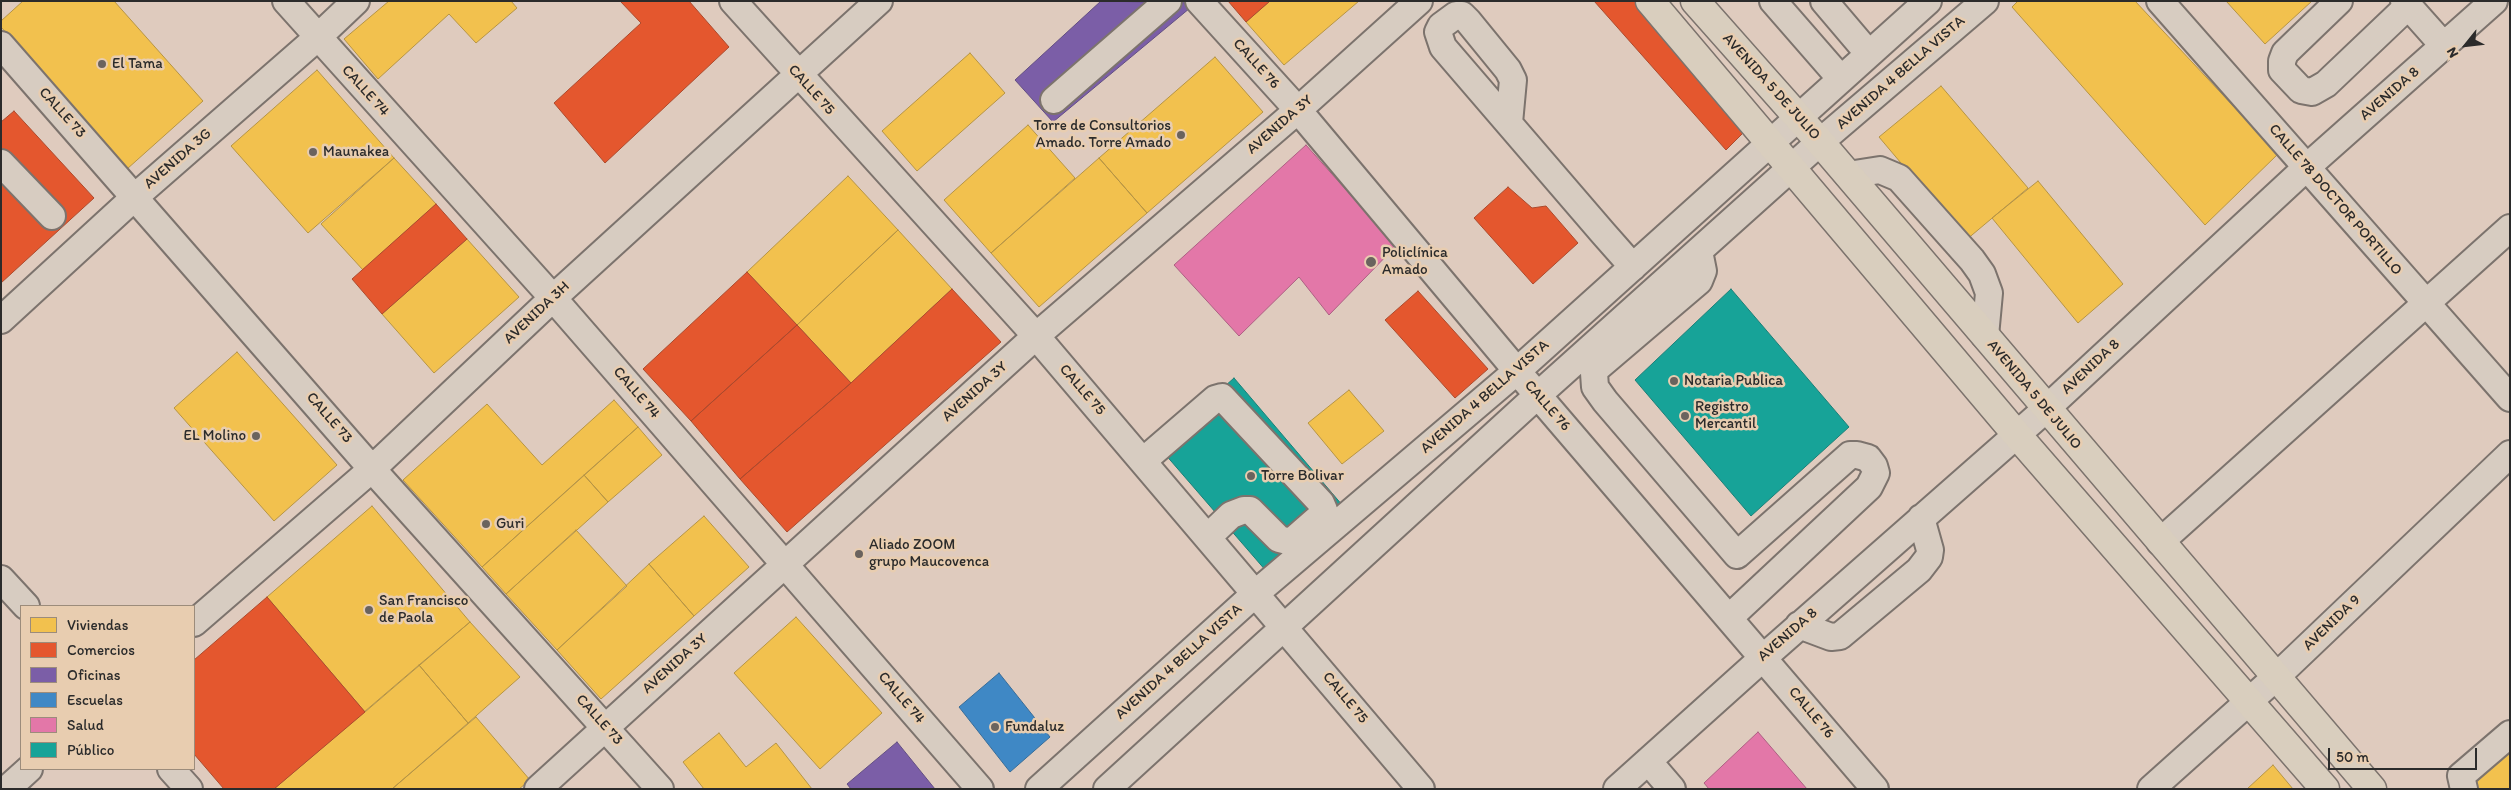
<!DOCTYPE html>
<meta charset="utf-8">
<style>
body{margin:0}
#map{position:relative;width:2511px;height:790px;overflow:hidden;background:#dfcbbe;font-family:Itim,sans-serif}
canvas{display:block}
.frame{position:absolute;inset:0;border:2px solid #2b2b2b;pointer-events:none}
.legend{position:absolute;left:20px;top:605px;width:175px;height:165px;box-sizing:border-box;background:#e8cdb0;border:1px solid #9c8c7b;margin:0;padding:6px 9px;list-style:none;font-size:15px;color:#2b2b2b}
.legend li{display:flex;align-items:center;gap:10px;height:25px}
.legend b{width:25px;border:1px solid #9c8c7b}
.north{position:absolute;left:2441px;top:20px;width:50px;height:50px;-webkit-text-stroke:4px #e8cdb0;paint-order:stroke;rotate:241deg;font-size:14px;font-weight:700;line-height:20px;text-align:center;color:#2b2b2b}
.north::after{content:'';display:block;margin:auto;width:18px;height:22px;background:#2b2b2b;clip-path:polygon(50% 0,100% 100%,50% 72%,0 100%)}
.scale{position:absolute;left:2328px;top:748px;width:149px;height:22px;box-sizing:border-box;border:2px solid #2b2b2b;border-top:0;padding-left:6px;font-size:15px;line-height:18px;white-space:nowrap;color:#2b2b2b;-webkit-text-stroke:4px #e8cdb0;paint-order:stroke}
</style>
<div id="map">
<canvas width="2511" height="790"></canvas>
<div class="frame"></div>
<ul class="legend">
<li><b style="height:14px;background:#f2c14e"></b>Viviendas</li>
<li><b style="height:14px;background:#e4572e"></b>Comercios</li>
<li><b style="height:14px;background:#7b5ea7"></b>Oficinas</li>
<li><b style="height:14px;background:#3f88c5"></b>Escuelas</li>
<li><b style="height:14px;background:#e377a8"></b>Salud</li>
<li><b style="height:14px;background:#17a398"></b>Público</li>
</ul>
<div class="north">N</div>
<div class="scale">50 m</div>
</div>
<script>
const context = document.querySelector('canvas').getContext('2d');
context.lineJoin = 'round';
function fill(path, color) {
  context.fillStyle = color;
  context.fill(path, 'evenodd');
}
function shape(rows) {
  const path = new Path2D();
  for (const r of rows) {
    path.moveTo(r[0], r[1]);
    for (let i = 2; i < r.length; i += 2) path.lineTo(r[i], r[i + 1]);
  }
  return path;
}
function stroke(path, color, width, dash) {
  context.strokeStyle = color;
  context.lineWidth = width;
  context.lineCap = dash ? 'butt' : 'round';
  context.setLineDash(dash || []);
  context.stroke(path);
}
function write(font, color, halo, rows, align = 'center') {
  context.font = font + ' Itim,sans-serif';
  context.lineWidth = 5;
  context.setLineDash([]);
  context.textBaseline = 'middle';
  context.strokeStyle = halo;
  context.fillStyle = color;
  for (const [text, x, y, turn = 0] of rows) {
    context.save();
    context.translate(x, y);
    context.rotate((+turn || 0) * Math.PI / 180);
    context.textAlign = isNaN(turn) ? turn : align;
    if (halo) context.strokeText(text, 0, 0);
    context.fillText(text, 0, 0);
    context.restore();
  }
}
const homes = shape([
 [23,1,114,1,203,101,127,169,1,27,1,21,23,1],
 [389,1,511,1,517,8,476,43,449,14,378,79,344,39,389,1],
 [1270,1,1359,1,1284,65,1246,22,1270,1],
 [2018,1,2135,1,2278,154,2205,225,2012,7,2018,1],
 [2226,1,2312,1,2265,44,2226,1],
 [970,53,1005,93,917,171,882,131,970,53],
 [1215,57,1263,112,1147,213,1099,158,1215,57],
 [317,70,394,158,308,233,231,146,317,70],
 [1941,86,2028,188,1966,240,1879,137,1941,86],
 [1028,125,1075,178,991,253,944,200,1028,125],
 [394,158,436,204,363,270,321,224,394,158],
 [1099,158,1147,213,1039,307,991,253,1099,158],
 [848,176,898,230,797,325,747,272,848,176],
 [2038,181,2123,284,2078,323,1992,218,2038,181],
 [898,230,952,289,851,383,797,325,898,230],
 [467,239,519,297,434,373,382,314,467,239],
 [237,352,337,465,274,521,174,408,237,352],
 [1349,390,1384,431,1342,464,1308,423,1349,390],
 [614,400,638,427,482,567,403,480,487,404,542,465,614,400],
 [638,427,662,455,608,502,584,475,638,427],
 [584,475,608,502,506,594,482,567,584,475],
 [372,506,470,622,365,712,267,597,372,506],
 [704,516,749,567,694,616,649,564,704,516],
 [576,530,627,586,557,650,506,594,576,530],
 [649,564,694,616,601,699,557,650,649,564],
 [796,617,882,713,820,769,734,673,796,617],
 [470,622,520,677,468,723,419,665,470,622],
 [419,665,468,723,392,789,274,789,419,665],
 [476,717,530,780,519,789,392,789,476,717],
 [719,733,746,767,776,743,812,789,704,789,683,762,719,733],
 [2510,745,2510,789,2458,789,2510,745],
 [2273,765,2293,789,2247,789,2273,765]
]);
const shops = shape([
 [620,1,689,1,729,47,605,163,554,103,641,23,620,1],
 [1228,1,1270,1,1246,22,1228,1],
 [1594,1,1642,1,1751,125,1726,150,1594,1],
 [14,111,94,198,1,283,1,122,14,111],
 [1508,187,1532,208,1546,206,1578,243,1533,284,1474,218,1508,187],
 [436,204,467,239,382,314,352,279,436,204],
 [747,272,797,325,691,421,643,369,747,272],
 [952,289,1001,342,787,532,740,479,851,383,952,289],
 [1418,291,1488,369,1455,398,1385,320,1418,291],
 [797,325,851,383,740,479,691,421,797,325],
 [267,597,365,712,274,789,224,789,194,754,194,660,267,597]
]);
const offices = shape([
 [1101,1,1196,3,1053,122,1015,80,1101,1],
 [897,742,935,789,851,789,847,784,897,742]
]);
const schools = shape([
 [999,673,1050,737,1010,772,959,707,999,673]
]);
const health = shape([
 [1306,145,1396,246,1329,315,1299,277,1239,336,1174,265,1306,145],
 [1758,732,1807,789,1709,789,1704,783,1758,732]
]);
const public = shape([
 [1731,289,1849,427,1751,516,1635,380,1731,289],
 [1234,378,1343,506,1267,572,1158,446,1234,378]
]);
const minor = shape([
 [286,1,553,298,980,789],
 [733,1,1036,336,1421,789],
 [1199,1,1298,110,1517,371,1875,789],
 [1773,1,1841,79],
 [1824,1,1869,54],
 [2160,1,2510,398],
 [2339,1,2285,53,2282,61,2282,70,2301,90,2312,92,2326,84,2408,6],
 [2404,1,2444,46],
 [1,45,372,469,660,789],
 [1054,100,1168,1],
 [1509,123,1513,80,1508,70,1468,21,1462,15,1456,15,1441,26,1438,32,1443,47,1603,233,1633,267],
 [1,163,52,216],
 [1848,175,1880,170,1899,178,1972,260,1982,274,1989,293,1985,336],
 [1699,251,1703,271,1699,281,1598,367,1594,373,1595,387,1605,401,1737,555,1850,455,1857,455,1868,458,1874,466,1876,473,1869,487,1730,617],
 [1,320,136,196,317,38,356,1],
 [1143,461,1215,399,1222,397,1321,503,1324,510,1323,514,1291,542,1279,539,1250,510,1244,510,1231,515,1208,537],
 [2160,542,2510,228],
 [1,579,26,606],
 [194,623,372,469,553,298,879,1],
 [1799,625,1831,637,1840,636,1919,570,1929,557,1930,550,1921,518],
 [1648,761,1672,789],
 [171,769,189,789],
 [7,789,29,769],
 [538,789,1036,336,1298,110,1419,1],
 [1039,789,1256,593,1517,371,1928,1],
 [1107,789,1538,395,1820,142,1985,1],
 [1617,789,1764,657,2046,409,2307,167,2494,1],
 [2151,789,2275,678,2510,454],
 [2464,789,2461,776,2510,734]
]);
const major = shape([
 [1650,1,2017,435,2325,789],
 [1695,1,1820,142,2372,789]
]);
const markers = [
 [102,64,5,"#6a635e"],
 [1181,135,5,"#6a635e"],
 [313,152,5,"#6a635e"],
 [1371,262,6,"#6a635e"],
 [1674,381,5,"#6a635e"],
 [1685,416,5,"#6a635e"],
 [256,436,5,"#6a635e"],
 [1251,476,5,"#6a635e"],
 [486,524,5,"#6a635e"],
 [859,554,5,"#6a635e"],
 [369,610,5,"#6a635e"],
 [995,727,5,"#6a635e"]
];
const poiNames = [
 ["El Tama",112,64],
 ["Torre de Consultorios",1171,126,"right"],
 ["Amado. Torre Amado",1171,143,"right"],
 ["Maunakea",323,152],
 ["Policlínica",1382,253],
 ["Amado",1382,270],
 ["Notaria Publica",1684,381],
 ["Registro",1695,407],
 ["Mercantil",1695,424],
 ["EL Molino",246,436,"right"],
 ["Torre Bolivar",1261,476],
 ["Guri",496,524],
 ["Aliado ZOOM",869,545],
 ["grupo Maucovenca",869,562],
 ["San Francisco",379,601],
 ["de Paola",379,618],
 ["Fundaluz",1005,727]
];
const streetNames = [
 ["CALLE 76",1256,64,48],
 ["AVENIDA 4 BELLA VISTA",1901,73,-41],
 ["AVENIDA 5 DE JULIO",1771,87,48],
 ["CALLE 75",811,90,48],
 ["CALLE 74",365,91,48],
 ["AVENIDA 8",2390,94,-41],
 ["CALLE 73",62,113,48],
 ["AVENIDA 3Y",1280,125,-41],
 ["AVENIDA 3G",178,159,-41],
 ["CALLE 78 DOCTOR PORTILLO",2335,200,49],
 ["AVENIDA 3H",537,313,-43],
 ["AVENIDA 8",2091,367,-43],
 ["CALLE 75",1082,390,49],
 ["AVENIDA 3Y",975,392,-42],
 ["CALLE 74",636,393,49],
 ["AVENIDA 5 DE JULIO",2034,395,50],
 ["AVENIDA 4 BELLA VISTA",1485,397,-41],
 ["CALLE 76",1547,406,49],
 ["CALLE 73",329,418,49],
 ["AVENIDA 9",2332,623,-44],
 ["AVENIDA 8",1788,635,-41],
 ["AVENIDA 4 BELLA VISTA",1179,662,-42],
 ["AVENIDA 3Y",675,664,-42],
 ["CALLE 74",901,698,49],
 ["CALLE 75",1345,698,50],
 ["CALLE 76",1811,713,50],
 ["CALLE 73",599,720,48]
];
fill(homes, '#f2c14e');
stroke(homes, '#b69444', 1);
fill(shops, '#e4572e');
stroke(shops, '#ac4a2d', 1);
fill(offices, '#7b5ea7');
stroke(offices, '#634f82', 1);
fill(schools, '#3f88c5');
stroke(schools, '#396c97', 1);
fill(health, '#e377a8');
stroke(health, '#ac6082', 1);
fill(public, '#17a398');
stroke(public, '#1d7f77', 1);
stroke(minor, '#7c736d', 30);
stroke(major, '#7c736d', 31);
stroke(minor, '#d7ccc1', 26);
stroke(major, '#d9cebe', 28);
for (const [x, y, r, color] of markers) {
  const dot = new Path2D();
  dot.arc(x, y, r, 0, 2 * Math.PI);
  context.fillStyle = color;
  context.fill(dot);
  stroke(dot, '#e8cdb0', 2);
}
write('15px', '#2b2b2b', '#e8cdb0', poiNames, 'left');
write('15px', '#2b2b2b', '#e8cdb0', streetNames);
</script>
